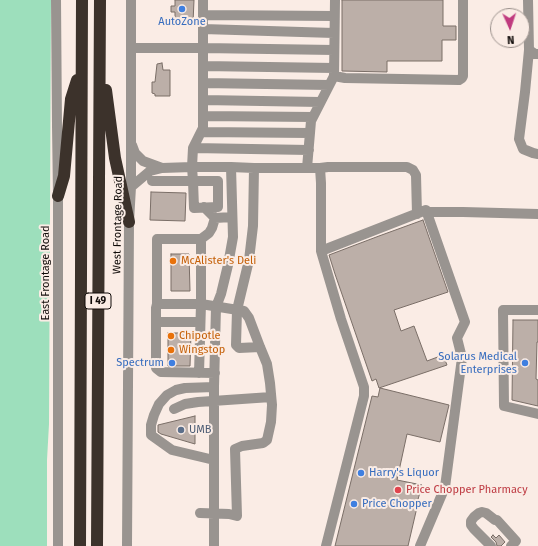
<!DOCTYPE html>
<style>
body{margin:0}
#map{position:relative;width:538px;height:546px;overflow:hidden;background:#faece5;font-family:"Fira Sans",sans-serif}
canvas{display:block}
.north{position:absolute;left:490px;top:8px;width:40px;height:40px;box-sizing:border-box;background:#faece5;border:1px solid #9c928d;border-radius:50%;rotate:177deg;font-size:11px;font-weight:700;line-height:16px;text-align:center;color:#100b09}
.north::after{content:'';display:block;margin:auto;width:14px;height:18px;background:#c03b7f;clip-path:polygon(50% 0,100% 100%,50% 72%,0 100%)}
</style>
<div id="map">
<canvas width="538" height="546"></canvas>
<div class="north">N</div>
</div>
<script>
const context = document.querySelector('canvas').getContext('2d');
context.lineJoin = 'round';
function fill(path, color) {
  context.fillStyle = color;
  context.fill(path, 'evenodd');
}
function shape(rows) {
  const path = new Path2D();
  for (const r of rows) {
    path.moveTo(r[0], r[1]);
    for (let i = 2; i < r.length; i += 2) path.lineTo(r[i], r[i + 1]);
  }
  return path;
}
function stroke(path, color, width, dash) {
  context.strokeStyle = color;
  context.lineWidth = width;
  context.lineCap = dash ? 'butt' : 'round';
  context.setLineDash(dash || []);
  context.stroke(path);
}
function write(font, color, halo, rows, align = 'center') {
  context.font = font + ' "Fira Sans",sans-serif';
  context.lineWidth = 4;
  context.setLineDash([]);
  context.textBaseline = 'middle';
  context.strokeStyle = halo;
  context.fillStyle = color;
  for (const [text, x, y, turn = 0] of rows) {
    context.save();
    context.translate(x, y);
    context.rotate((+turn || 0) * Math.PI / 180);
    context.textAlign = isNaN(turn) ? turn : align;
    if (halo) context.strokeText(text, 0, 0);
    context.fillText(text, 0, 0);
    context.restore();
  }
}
const green = shape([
 [0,0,51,0,49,424,47,460,47,546,0,546]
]);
const building = shape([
 [175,0,194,0,193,23,175,23,175,12,171,12,171,6,175,6,175,0],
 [342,0,443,0,443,26,456,26,456,40,442,40,442,61,387,61,387,72,342,71,342,0],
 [162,63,163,70,170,70,170,96,155,96,155,94,152,93,152,82,155,82,157,64,162,63],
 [151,192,186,193,185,221,150,220,151,192],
 [423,220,448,292,394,310,401,331,414,326,427,361,443,355,447,365,379,388,376,379,372,381,335,274,329,255,379,236,423,220],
 [171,254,189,254,190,291,171,291,171,254],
 [513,320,538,320,538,342,537,342,536,379,538,380,538,406,512,400,513,320],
 [168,333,191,333,190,366,168,366,168,333],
 [380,388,449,405,440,442,407,434,397,480,422,485,417,503,418,503,408,546,335,546,372,396,378,397,380,388],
 [195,416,195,444,161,434,158,432,158,425,195,416],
 [493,535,496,538,499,535,505,542,501,546,497,546,496,542,491,537,493,535]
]);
const minor = shape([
 [56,0,57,126,58,196,58,546],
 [203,0,203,128,193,148,192,167,231,167,254,168,307,168],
 [528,0,529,50,535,54,538,54],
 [203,15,334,16],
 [203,29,334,33],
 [132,48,203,48,334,50],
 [529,50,525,92,519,139,523,149,533,153,538,154],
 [203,66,334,68],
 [334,76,345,78,459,80,462,78,463,76,463,0],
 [203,83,329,85],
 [203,100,320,102],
 [203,116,313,117],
 [201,132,310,133],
 [132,145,135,153,143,161,162,168],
 [193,148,309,150],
 [254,168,253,226,249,260,237,310,236,345,239,348,260,347],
 [320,168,328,167,407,167,413,170,416,175,417,214],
 [131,187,150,171,162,168,192,167,193,181,194,208,218,207,218,181,152,181],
 [204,207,215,218,232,217],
 [427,212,463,212,538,214],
 [201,239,209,233,212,228,215,218],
 [321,251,426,210,465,322,457,338,462,358,445,487,420,546],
 [157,304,156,308,156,368,161,372,215,373],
 [538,310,503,310,504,406,538,414],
 [156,322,200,322],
 [199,373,201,304,201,239,157,239,157,304,201,304,244,311,249,318,260,347,267,364,270,383,272,405,271,422,267,440,263,443,242,446,235,449,237,516,229,514,200,513],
 [214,387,185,388,176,390,167,395,159,404,154,415,151,425,151,435,172,450,214,460],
 [174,409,185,404,198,402,271,397],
 [127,546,129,222,131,187,131,0],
 [214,546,214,387,216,307,221,294,228,265,233,237,231,167],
 [326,546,364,396,364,387,341,319,321,251,321,183,320,168,307,168,311,121,334,76,335,0],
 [491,546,474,529,471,525,471,521,474,517,479,513,482,512,486,513,495,520,497,520,516,541,511,546]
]);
const highway = shape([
 [106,90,115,158,129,222],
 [58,196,64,176,71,99,77,80],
 [80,546,82,0],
 [97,546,100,0]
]);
const markers = [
 [182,9,4,"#3f7fe0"],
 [173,261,4,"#e8710a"],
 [171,336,4,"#e8710a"],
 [171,350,4,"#e8710a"],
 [172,363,4,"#3f7fe0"],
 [525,363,4,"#3f7fe0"],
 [181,430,4,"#5c6f8a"],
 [361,473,4,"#3f7fe0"],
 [398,490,4,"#e0444e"],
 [354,504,4,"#3f7fe0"]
];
const shields = [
 [98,301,26]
];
const shieldNames = [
 ["I 49",98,301]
];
const shopNames = [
 ["AutoZone",182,22,"center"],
 ["Solarus Medical",517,357],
 ["Enterprises",517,370],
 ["Spectrum",164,363],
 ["Harry's Liquor",369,473,"left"],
 ["Price Chopper",362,504,"left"]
];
const streetNames = [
 ["West Frontage Road",118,225,-89],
 ["East Frontage Road",46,273,-90]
];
const foodNames = [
 ["McAlister's Deli",181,261],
 ["Chipotle",179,336],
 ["Wingstop",179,350]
];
const serviceNames = [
 ["UMB",189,430]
];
const healthNames = [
 ["Price Chopper Pharmacy",406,490]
];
fill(green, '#9ddfbc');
fill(building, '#bcafa8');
stroke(building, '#7a6e67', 1);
stroke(minor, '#999490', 10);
stroke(highway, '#3c322b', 12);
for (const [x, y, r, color] of markers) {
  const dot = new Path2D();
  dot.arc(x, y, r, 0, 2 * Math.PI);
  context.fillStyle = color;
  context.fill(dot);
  stroke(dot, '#faece5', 1.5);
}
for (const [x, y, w] of shields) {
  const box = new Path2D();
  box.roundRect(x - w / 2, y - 8, w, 16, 3);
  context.fillStyle = '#faece5';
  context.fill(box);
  stroke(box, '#100b09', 1);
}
write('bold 10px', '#100b09', null, shieldNames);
write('11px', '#366cbe', '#faece5', shopNames, 'right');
write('11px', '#100b09', '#faece5', streetNames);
write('11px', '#c56008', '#faece5', foodNames, 'left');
write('11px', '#4e5e75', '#faece5', serviceNames, 'left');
write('11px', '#be3a42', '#faece5', healthNames, 'left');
</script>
